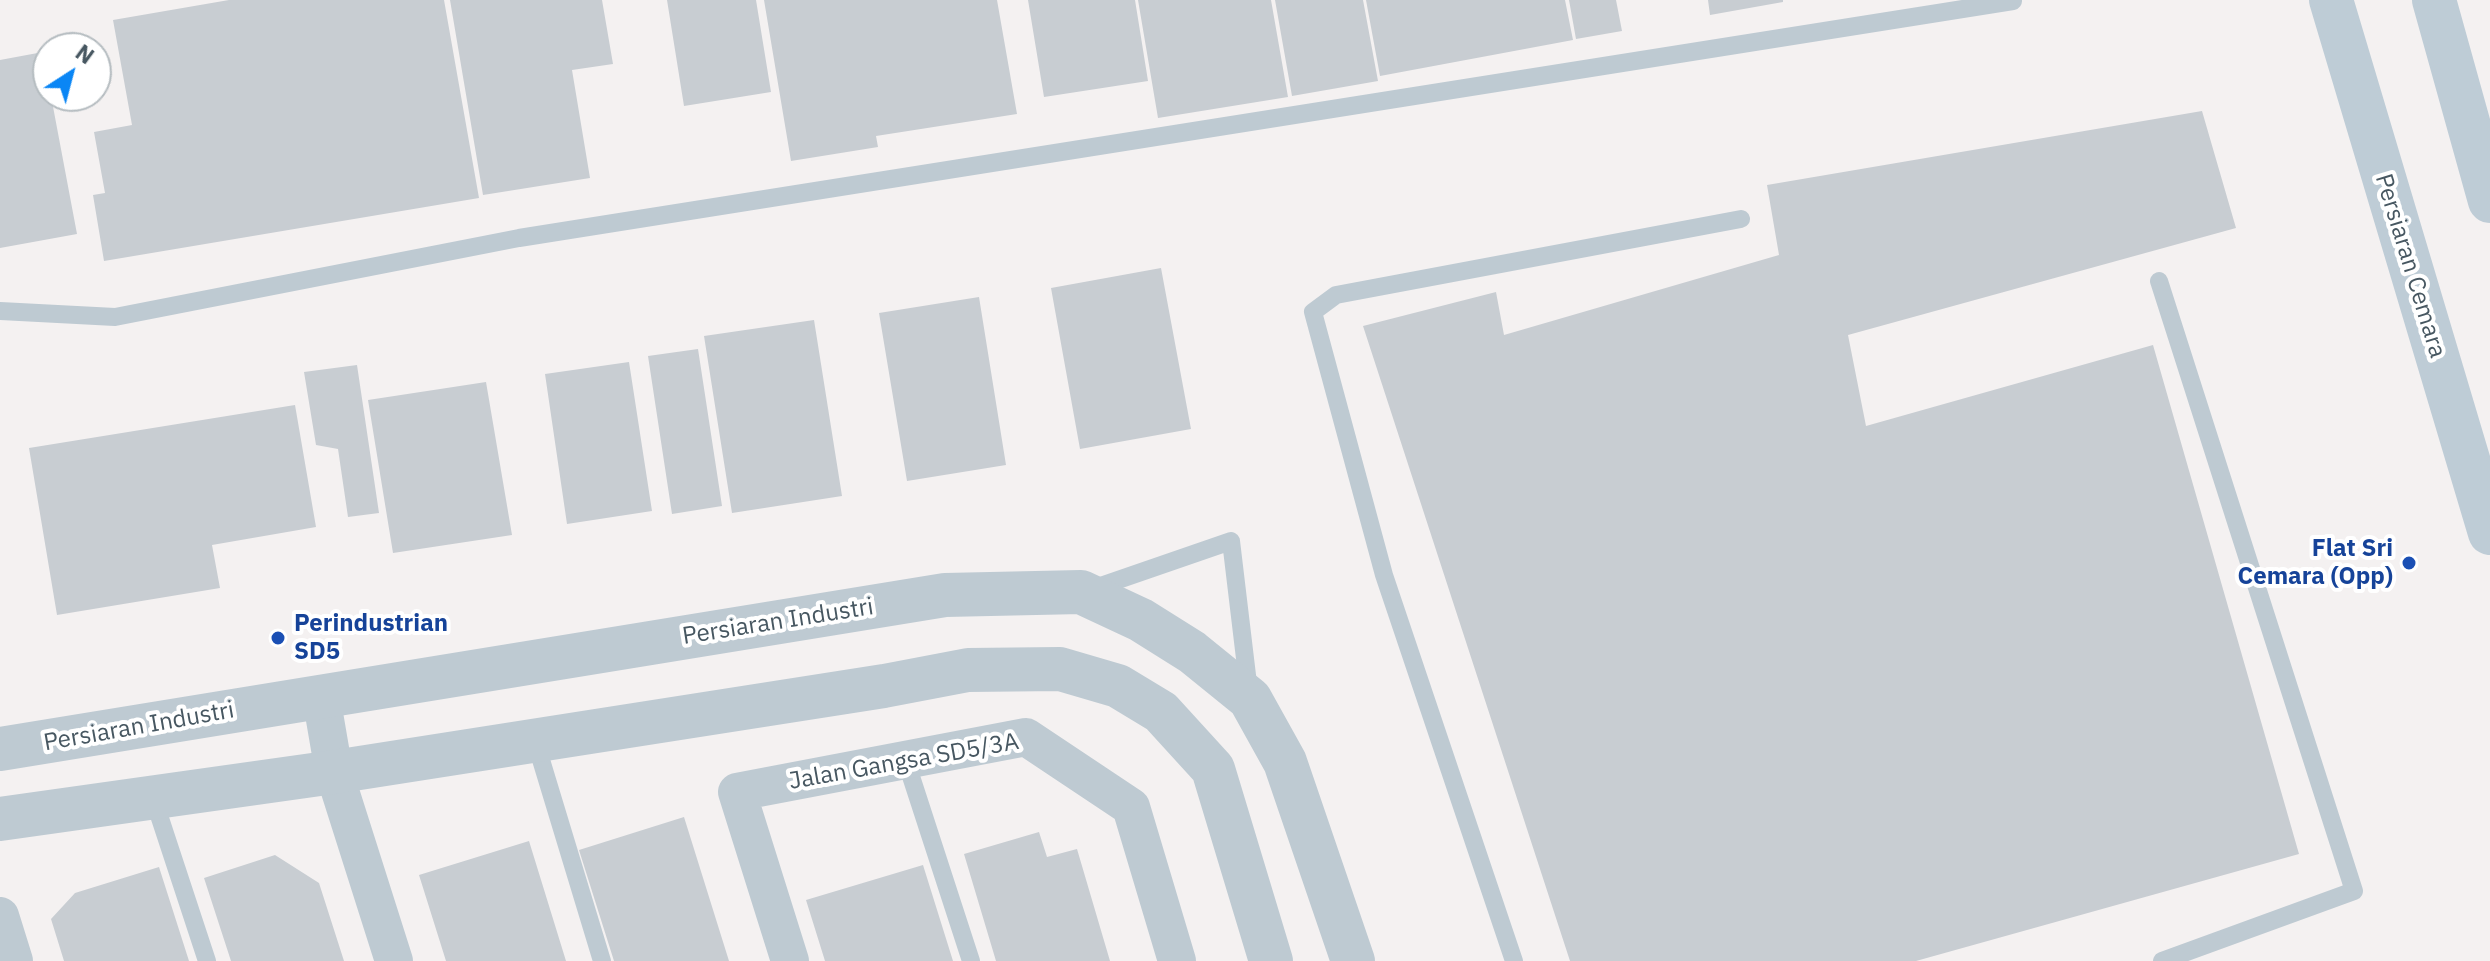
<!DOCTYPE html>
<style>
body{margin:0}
#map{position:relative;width:2490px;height:961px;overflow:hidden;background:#f4f1f1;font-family:"IBM Plex Sans",sans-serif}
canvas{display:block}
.north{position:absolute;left:32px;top:32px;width:80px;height:80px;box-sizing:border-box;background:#fff;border:2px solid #b5bcc0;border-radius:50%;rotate:36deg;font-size:22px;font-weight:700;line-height:32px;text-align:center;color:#475761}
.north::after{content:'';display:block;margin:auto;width:28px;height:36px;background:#0a86f5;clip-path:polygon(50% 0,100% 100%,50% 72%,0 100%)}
</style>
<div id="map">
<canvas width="2490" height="961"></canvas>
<div class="north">N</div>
</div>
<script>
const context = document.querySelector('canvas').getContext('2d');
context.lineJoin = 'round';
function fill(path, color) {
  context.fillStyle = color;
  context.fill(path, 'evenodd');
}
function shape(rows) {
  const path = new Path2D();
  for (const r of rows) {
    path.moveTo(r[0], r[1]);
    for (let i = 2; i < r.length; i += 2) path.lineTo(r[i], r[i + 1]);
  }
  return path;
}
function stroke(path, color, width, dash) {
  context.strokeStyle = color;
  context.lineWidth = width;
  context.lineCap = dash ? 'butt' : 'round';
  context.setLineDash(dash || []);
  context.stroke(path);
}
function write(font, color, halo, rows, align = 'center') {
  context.font = font + ' "IBM Plex Sans",sans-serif';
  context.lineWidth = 8;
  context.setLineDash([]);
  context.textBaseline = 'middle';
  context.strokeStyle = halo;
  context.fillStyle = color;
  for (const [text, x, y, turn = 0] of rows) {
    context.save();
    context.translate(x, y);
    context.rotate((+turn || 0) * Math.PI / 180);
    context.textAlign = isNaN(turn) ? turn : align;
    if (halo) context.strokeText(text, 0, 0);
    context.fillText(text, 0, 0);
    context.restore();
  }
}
const building = shape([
 [229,0,444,0,479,198,104,261,93,195,105,193,94,132,132,125,113,20],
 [450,0,602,0,613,64,572,70,590,178,483,195],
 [667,0,756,0,771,92,684,106],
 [764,0,997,0,1017,114,876,136,878,147,791,161],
 [1028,0,1135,0,1148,81,1044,97],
 [1138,0,1271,0,1288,97,1158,118],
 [1275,0,1363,0,1378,81,1292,96],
 [1366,0,1565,0,1573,40,1380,76],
 [1569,0,1616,0,1622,31,1576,39],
 [1708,0,1783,0,1783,2,1710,15],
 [43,52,48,79,48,96,51,96,77,234,0,248,0,60],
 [2202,111,2236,228,1848,335,1866,426,2153,345,2299,854,1916,961,1570,961,1363,326,1496,292,1504,335,1779,255,1767,185],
 [1161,268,1191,429,1080,449,1051,288],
 [979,297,1006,465,907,481,879,313],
 [814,320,842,496,732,513,704,336],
 [698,349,722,506,672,514,648,356],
 [629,362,652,511,567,524,545,374],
 [357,365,379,513,348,517,338,449,316,445,304,372],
 [486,382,512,535,393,553,368,400],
 [295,405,316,527,212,545,220,588,57,615,29,448],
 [684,817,729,961,614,961,579,850],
 [1039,832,1047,857,1077,849,1110,961,996,961,964,854],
 [529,841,566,961,446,961,419,875],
 [275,855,319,883,344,961,231,961,204,878],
 [923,865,953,961,825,961,806,900],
 [159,867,189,961,64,961,51,919,75,893]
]);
const service = shape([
 [2159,281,2354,891,2162,961],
 [0,311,115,317,519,238,2013,1],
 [1089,590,1231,541,1249,692],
 [535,740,602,961],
 [906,761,971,961],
 [153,797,207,961],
 [1514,961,1384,575,1313,312,1336,295,1741,219]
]);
const minor = shape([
 [321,696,334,772,394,961],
 [0,916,14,961],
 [790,961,737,792,1026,737,1131,807,1177,961]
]);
const tertiary = shape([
 [0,749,945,595,1081,592,1141,620,1192,652,1250,699,1285,762,1353,961],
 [0,819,334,772,884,686,968,670,1060,669,1118,686,1161,712,1213,769,1271,961]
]);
const secondary = shape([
 [2331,0,2490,533],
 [2434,0,2490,201]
]);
const markers = [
 [2409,563,8,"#1a4fb4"],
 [278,638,8,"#1a4fb4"]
];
const streetNames = [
 ["Persiaran Cemara",2410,266,73],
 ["Persiaran Industri",778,622,-9],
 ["Persiaran Industri",139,727,-10],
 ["Jalan Gangsa SD5/3A",904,762,-10]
];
const transitNames = [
 ["Flat Sri",2393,549],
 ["Cemara (Opp)",2393,577],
 ["Perindustrian",294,624,"left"],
 ["SD5",294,652,"left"]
];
fill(building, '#c8cdd2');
stroke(service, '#becad2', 18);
stroke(minor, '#becad2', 38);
stroke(tertiary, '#becad2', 44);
stroke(secondary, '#beccd6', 44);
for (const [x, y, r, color] of markers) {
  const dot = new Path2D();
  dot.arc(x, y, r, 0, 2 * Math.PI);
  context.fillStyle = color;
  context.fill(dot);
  stroke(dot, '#fff', 3);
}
write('24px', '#475761', '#fff', streetNames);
write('bold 24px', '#164399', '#fff', transitNames, 'right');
</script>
